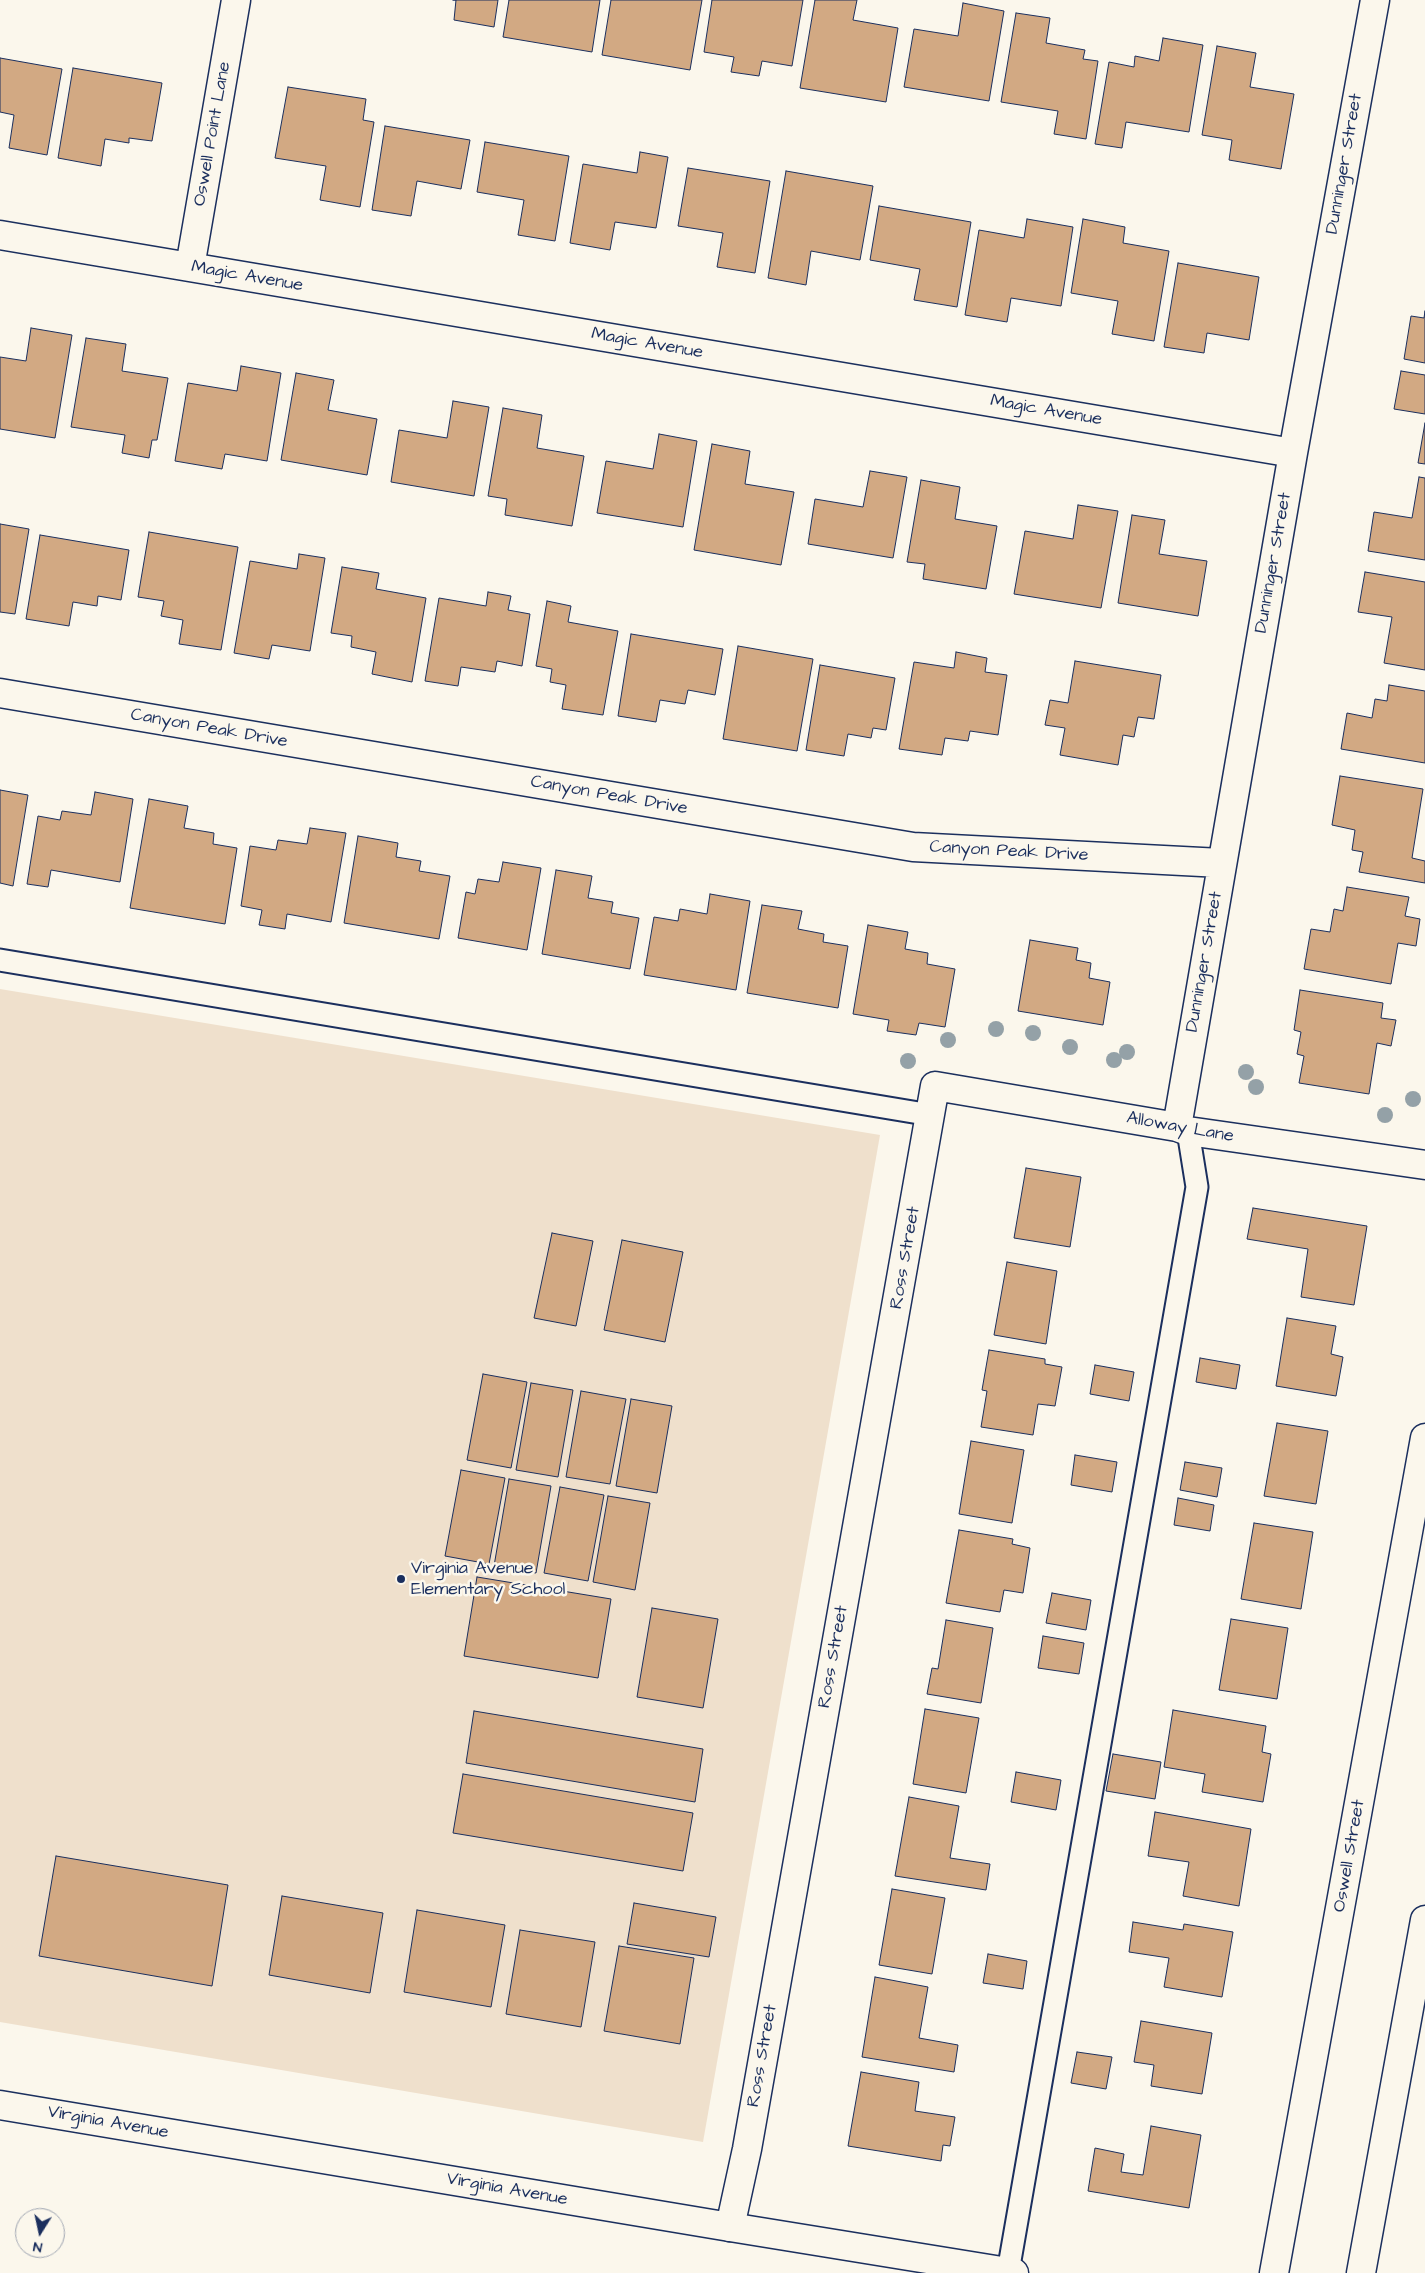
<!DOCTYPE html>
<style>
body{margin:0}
#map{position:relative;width:1425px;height:2273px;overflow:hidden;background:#fbf7ec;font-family:"Architects Daughter",sans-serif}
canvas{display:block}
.north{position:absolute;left:15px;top:2208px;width:50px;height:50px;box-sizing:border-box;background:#fbf7ec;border:1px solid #a1a7b3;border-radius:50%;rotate:190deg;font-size:14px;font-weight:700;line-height:20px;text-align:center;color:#1b2f5e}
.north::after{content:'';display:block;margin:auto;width:18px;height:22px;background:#1b2f5e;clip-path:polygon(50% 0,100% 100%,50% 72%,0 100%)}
</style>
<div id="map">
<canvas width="1425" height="2273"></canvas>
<div class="north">N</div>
</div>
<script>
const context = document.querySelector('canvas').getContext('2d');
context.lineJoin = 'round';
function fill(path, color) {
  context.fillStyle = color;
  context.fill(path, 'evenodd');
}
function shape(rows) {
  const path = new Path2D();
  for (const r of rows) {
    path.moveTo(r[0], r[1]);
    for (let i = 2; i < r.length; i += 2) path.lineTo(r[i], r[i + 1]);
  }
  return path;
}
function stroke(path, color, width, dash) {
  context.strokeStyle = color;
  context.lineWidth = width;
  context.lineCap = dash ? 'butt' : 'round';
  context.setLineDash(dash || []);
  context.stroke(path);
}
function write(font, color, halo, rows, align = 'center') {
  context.font = font + ' "Architects Daughter",sans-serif';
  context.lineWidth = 5;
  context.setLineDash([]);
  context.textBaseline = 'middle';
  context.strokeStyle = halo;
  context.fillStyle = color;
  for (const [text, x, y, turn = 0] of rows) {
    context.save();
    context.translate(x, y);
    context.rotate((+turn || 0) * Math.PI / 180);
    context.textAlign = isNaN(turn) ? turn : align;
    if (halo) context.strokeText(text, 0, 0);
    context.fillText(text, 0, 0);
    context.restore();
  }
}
const built = shape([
 [0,989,880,1135,703,2142,0,2022]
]);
const building = shape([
 [453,0,498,0,494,27,454,20,456,0,453,0],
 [509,0,600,0,592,52,503,37,509,0],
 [611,0,702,0,690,70,602,55,611,0],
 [712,0,803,0,792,66,762,61,759,76,731,72,734,57,704,52,712,0],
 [815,0,857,0,853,20,898,28,886,102,800,88,815,0],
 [963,3,1004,11,989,101,904,87,914,29,958,36,963,3],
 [1016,13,1050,18,1046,43,1085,50,1083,59,1098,61,1086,139,1054,134,1058,111,1001,102,1016,13],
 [1163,38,1203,45,1189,132,1126,122,1122,148,1095,144,1109,62,1134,67,1135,56,1159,61,1163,38],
 [1217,46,1256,53,1250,87,1294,94,1281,169,1229,160,1232,140,1202,135,1217,46],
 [0,58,62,69,47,155,9,148,14,115,0,112,0,58],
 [73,68,162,83,152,141,129,138,129,143,105,139,101,166,58,158,73,68],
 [288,87,366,99,363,120,374,122,360,207,320,200,326,166,275,158,288,87],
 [385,126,470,140,461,189,417,181,411,216,372,210,385,126],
 [485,142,569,156,555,241,518,235,524,200,477,192,485,142],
 [640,152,668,157,656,228,615,222,610,250,570,243,583,164,637,173,640,152],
 [688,168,770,181,755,273,717,267,723,233,678,226,688,168],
 [786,171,873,186,860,260,811,251,806,285,768,278,786,171],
 [879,206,971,222,957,307,914,300,920,269,870,260,879,206],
 [1027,219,1073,227,1061,306,1011,298,1007,322,965,315,979,230,1024,238,1027,219],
 [1083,219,1125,227,1123,243,1169,251,1154,341,1112,334,1118,301,1071,293,1083,219],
 [1178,263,1259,277,1249,340,1207,333,1204,353,1164,347,1178,263],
 [1425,311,1425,363,1404,359,1411,316,1424,318,1425,311],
 [31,328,72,335,55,438,0,429,0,357,26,361,31,328],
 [86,338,126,344,122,371,168,378,157,440,152,440,149,458,122,453,125,435,71,427,86,338],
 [241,366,281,373,267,461,225,454,222,469,175,461,188,383,237,391,241,366],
 [1401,371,1425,375,1425,414,1394,409,1401,371],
 [296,373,334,380,328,410,377,419,367,475,281,460,296,373],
 [453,401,489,407,474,496,391,482,399,430,447,438,453,401],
 [503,408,542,415,537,448,584,456,572,526,505,515,507,499,488,496,503,408],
 [1425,423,1425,464,1418,463,1425,423],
 [659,434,697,441,683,527,597,513,606,461,653,469,659,434],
 [712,444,750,451,745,484,794,492,781,565,694,550,712,444],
 [870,471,907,477,893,558,808,544,815,499,863,507,870,471],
 [1419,477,1425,478,1425,560,1368,551,1374,512,1412,518,1419,477],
 [921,480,960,487,955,519,997,526,986,589,923,579,925,564,907,562,921,480],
 [1078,505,1118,511,1101,608,1014,594,1025,531,1073,539,1078,505],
 [1132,515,1165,520,1159,554,1207,561,1198,616,1118,603,1132,515],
 [0,524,29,529,15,614,0,612,0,524],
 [149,532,238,547,221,650,179,644,183,620,161,616,164,601,138,597,149,532],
 [40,535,129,550,121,600,98,596,97,606,73,602,69,626,26,619,40,535],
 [299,554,325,558,310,651,272,645,269,659,234,653,250,561,297,569,299,554],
 [342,567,379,573,376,589,426,598,412,682,372,674,376,652,351,647,352,636,331,633,342,567],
 [1365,572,1425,582,1425,670,1384,663,1392,617,1358,612,1365,572],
 [488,592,511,596,508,610,530,614,522,666,497,661,495,672,461,667,458,686,425,681,439,598,486,606,488,592],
 [547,601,571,606,568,622,618,631,603,715,562,709,566,685,550,682,552,669,536,666,547,601],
 [631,634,723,649,715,695,688,690,685,704,660,700,656,722,618,716,631,634],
 [738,646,813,659,797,751,723,739,738,646],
 [956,652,987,658,985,672,1007,675,998,735,970,731,968,741,945,738,942,755,899,749,914,662,954,668,956,652],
 [1075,661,1161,675,1154,719,1138,717,1134,737,1123,735,1118,765,1060,755,1065,728,1045,725,1050,700,1068,703,1075,661],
 [820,665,895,678,886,730,873,728,871,738,848,734,844,756,806,750,820,665],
 [1389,685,1425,691,1425,763,1341,749,1347,713,1372,718,1375,699,1387,701,1389,685],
 [1340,776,1423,789,1412,858,1425,861,1425,883,1359,872,1363,852,1352,850,1355,830,1332,825,1340,776],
 [0,790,28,795,13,886,0,883,0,790],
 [95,792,133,799,120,882,51,870,48,887,27,884,38,816,60,820,62,811,91,815,95,792],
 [149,799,188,806,184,828,214,833,213,844,237,848,225,924,130,908,149,799],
 [310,828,346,833,331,922,287,914,285,929,259,925,262,910,241,906,250,846,276,850,278,840,307,844,310,828],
 [358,836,398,843,396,857,421,861,419,871,450,876,439,939,344,923,358,836],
 [503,862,541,868,527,950,458,938,466,892,475,894,478,879,499,882,503,862],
 [556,870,592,876,588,898,613,902,611,913,639,918,630,969,542,954,556,870],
 [1347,887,1409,897,1405,916,1420,919,1416,946,1398,943,1391,984,1304,969,1311,929,1330,932,1334,909,1343,911,1347,887],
 [710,894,750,901,736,990,644,975,654,917,678,921,680,909,707,914,710,894],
 [762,905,802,911,798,929,824,934,823,942,848,946,838,1008,747,993,762,905],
 [868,925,908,932,905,949,928,953,927,964,955,969,945,1027,919,1023,916,1035,887,1031,889,1020,853,1014,868,925],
 [1030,940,1078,948,1076,960,1091,963,1089,978,1110,982,1103,1025,1018,1011,1030,940],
 [1300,990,1383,1003,1381,1018,1396,1020,1391,1046,1377,1043,1369,1094,1299,1083,1304,1056,1297,1054,1301,1032,1294,1030,1300,990],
 [1026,1168,1081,1177,1070,1247,1014,1238,1026,1168],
 [1253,1208,1367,1226,1354,1305,1301,1297,1308,1249,1247,1239,1253,1208],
 [552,1233,593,1241,576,1326,534,1318,552,1233],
 [622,1240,683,1252,665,1342,604,1330,622,1240],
 [1007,1262,1057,1271,1046,1344,994,1335,1007,1262],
 [1287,1318,1336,1326,1331,1354,1343,1357,1336,1396,1276,1386,1287,1318],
 [989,1350,1045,1359,1045,1364,1062,1367,1055,1406,1038,1404,1033,1435,981,1427,987,1391,982,1390,989,1350],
 [1200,1358,1240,1365,1236,1389,1196,1382,1200,1358],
 [1095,1365,1134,1372,1129,1401,1090,1394,1095,1365],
 [483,1374,527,1382,511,1468,467,1460,483,1374],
 [531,1383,573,1390,558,1477,516,1470,531,1383],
 [581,1391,626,1399,610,1484,566,1477,581,1391],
 [631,1399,672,1406,657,1493,616,1486,631,1399],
 [1277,1423,1328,1431,1316,1504,1264,1496,1277,1423],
 [971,1441,1024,1450,1012,1523,959,1514,971,1441],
 [1075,1455,1117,1462,1112,1492,1071,1485,1075,1455],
 [1185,1462,1222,1468,1217,1497,1180,1490,1185,1462],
 [461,1470,505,1478,489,1564,445,1556,461,1470],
 [509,1479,551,1486,536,1573,494,1566,509,1479],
 [560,1487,604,1495,588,1581,544,1573,560,1487],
 [608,1496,650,1503,635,1590,593,1582,608,1496],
 [1178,1498,1214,1505,1210,1531,1174,1525,1178,1498],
 [1254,1523,1313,1532,1301,1609,1241,1599,1254,1523],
 [959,1530,1013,1539,1012,1544,1030,1548,1023,1593,1004,1590,1000,1612,946,1603,959,1530],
 [477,1577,611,1599,598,1678,464,1656,477,1577],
 [1052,1593,1091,1600,1086,1630,1046,1623,1052,1593],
 [652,1608,718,1619,703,1708,637,1697,652,1608],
 [1231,1619,1288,1628,1277,1699,1219,1690,1231,1619],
 [946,1620,993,1628,981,1703,927,1694,932,1668,938,1669,946,1620],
 [1043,1636,1084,1643,1079,1674,1038,1668,1043,1636],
 [925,1709,979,1718,966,1793,913,1784,925,1709],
 [1173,1710,1266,1726,1262,1752,1271,1754,1263,1802,1202,1792,1205,1774,1164,1767,1173,1710],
 [474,1711,703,1749,695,1802,466,1763,474,1711],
 [1113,1754,1161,1762,1155,1799,1106,1791,1113,1754],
 [1016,1772,1061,1780,1056,1810,1011,1802,1016,1772],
 [463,1774,693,1813,683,1871,453,1833,463,1774],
 [909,1797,959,1806,950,1858,990,1864,986,1890,895,1876,909,1797],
 [1155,1812,1251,1829,1239,1906,1183,1896,1189,1862,1148,1856,1155,1812],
 [56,1856,228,1885,212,1986,39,1956,56,1856],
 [892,1889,945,1898,932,1974,879,1965,892,1889],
 [282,1896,383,1913,370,1993,269,1975,282,1896],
 [634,1903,716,1917,709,1957,627,1944,634,1903],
 [417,1910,505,1925,491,2007,404,1992,417,1910],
 [1133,1922,1183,1930,1184,1924,1233,1932,1222,1997,1164,1987,1169,1958,1129,1952,1133,1922],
 [520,1930,595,1942,581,2027,506,2014,520,1930],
 [619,1946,694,1958,680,2044,604,2031,619,1946],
 [988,1954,1027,1961,1023,1989,983,1983,988,1954],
 [875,1977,928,1987,919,2038,958,2045,954,2072,862,2057,875,1977],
 [1141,2021,1212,2033,1202,2094,1151,2086,1154,2065,1134,2062,1141,2021],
 [1077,2052,1112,2057,1106,2089,1071,2083,1077,2052],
 [861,2072,919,2082,915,2111,955,2117,950,2146,943,2145,941,2161,848,2146,861,2072],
 [1151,2126,1201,2135,1189,2208,1088,2191,1095,2148,1124,2154,1121,2172,1143,2175,1151,2126]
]);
const service = shape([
 [0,960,931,1115],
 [1008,2272,1197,1187,1188,1131]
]);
const minor = shape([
 [0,235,1293,453],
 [190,267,236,0],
 [0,693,913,847,1221,863],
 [1177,1127,1293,453,1375,0],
 [730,2227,747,2149,935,1086,1177,1127,1188,1131,1425,1165]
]);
const tertiary = shape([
 [0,2105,730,2227,1014,2273]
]);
const secondary = shape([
 [1274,2273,1425,1438],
 [1361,2273,1425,1920]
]);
const trees = [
 [996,1029],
 [1033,1033],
 [948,1040],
 [1070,1047],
 [1127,1052],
 [1114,1060],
 [908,1061],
 [1246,1072],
 [1256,1087],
 [1413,1099],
 [1385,1115]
];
const markers = [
 [401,1579,5,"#1b2f5e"]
];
const streetNames = [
 ["Oswell Point Lane",213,134,-80],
 ["Dunninger Street",1345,164,-80],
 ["Magic Avenue",247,277,10],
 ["Magic Avenue",647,344,10],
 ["Magic Avenue",1046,411,10],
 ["Dunninger Street",1274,563,-80],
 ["Canyon Peak Drive",209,729,10],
 ["Canyon Peak Drive",609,796,10],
 ["Canyon Peak Drive",1009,852,3],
 ["Dunninger Street",1205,962,-80],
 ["Alloway Lane",1180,1128,10],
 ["Ross Street",906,1258,-80],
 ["Ross Street",834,1657,-80],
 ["Oswell Street",1350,1856,-80],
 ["Ross Street",763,2056,-80],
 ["Virginia Avenue",108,2123,10],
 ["Virginia Avenue",507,2190,10]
];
const poiNames = [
 ["Virginia Avenue",411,1569],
 ["Elementary School",411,1590]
];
fill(built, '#efe0cc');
fill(building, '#d2a983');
stroke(building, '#1b2f5e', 1);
stroke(service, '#1b2f5e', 25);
stroke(minor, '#1b2f5e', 31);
stroke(tertiary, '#1b2f5e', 31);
stroke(secondary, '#1b2f5e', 31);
stroke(service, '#fbf7ec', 21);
stroke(minor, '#fbf7ec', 28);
stroke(tertiary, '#fbf7ec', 28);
stroke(secondary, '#fbf7ec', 28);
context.fillStyle = '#94a1a7';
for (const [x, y] of trees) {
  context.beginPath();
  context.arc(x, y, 8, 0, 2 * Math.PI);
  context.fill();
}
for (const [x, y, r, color] of markers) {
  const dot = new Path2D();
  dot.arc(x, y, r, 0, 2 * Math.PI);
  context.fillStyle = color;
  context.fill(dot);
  stroke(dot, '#fbf7ec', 2);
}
write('18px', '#1b2f5e', '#fbf7ec', streetNames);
write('18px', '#1b2f5e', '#fbf7ec', poiNames, 'left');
</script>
